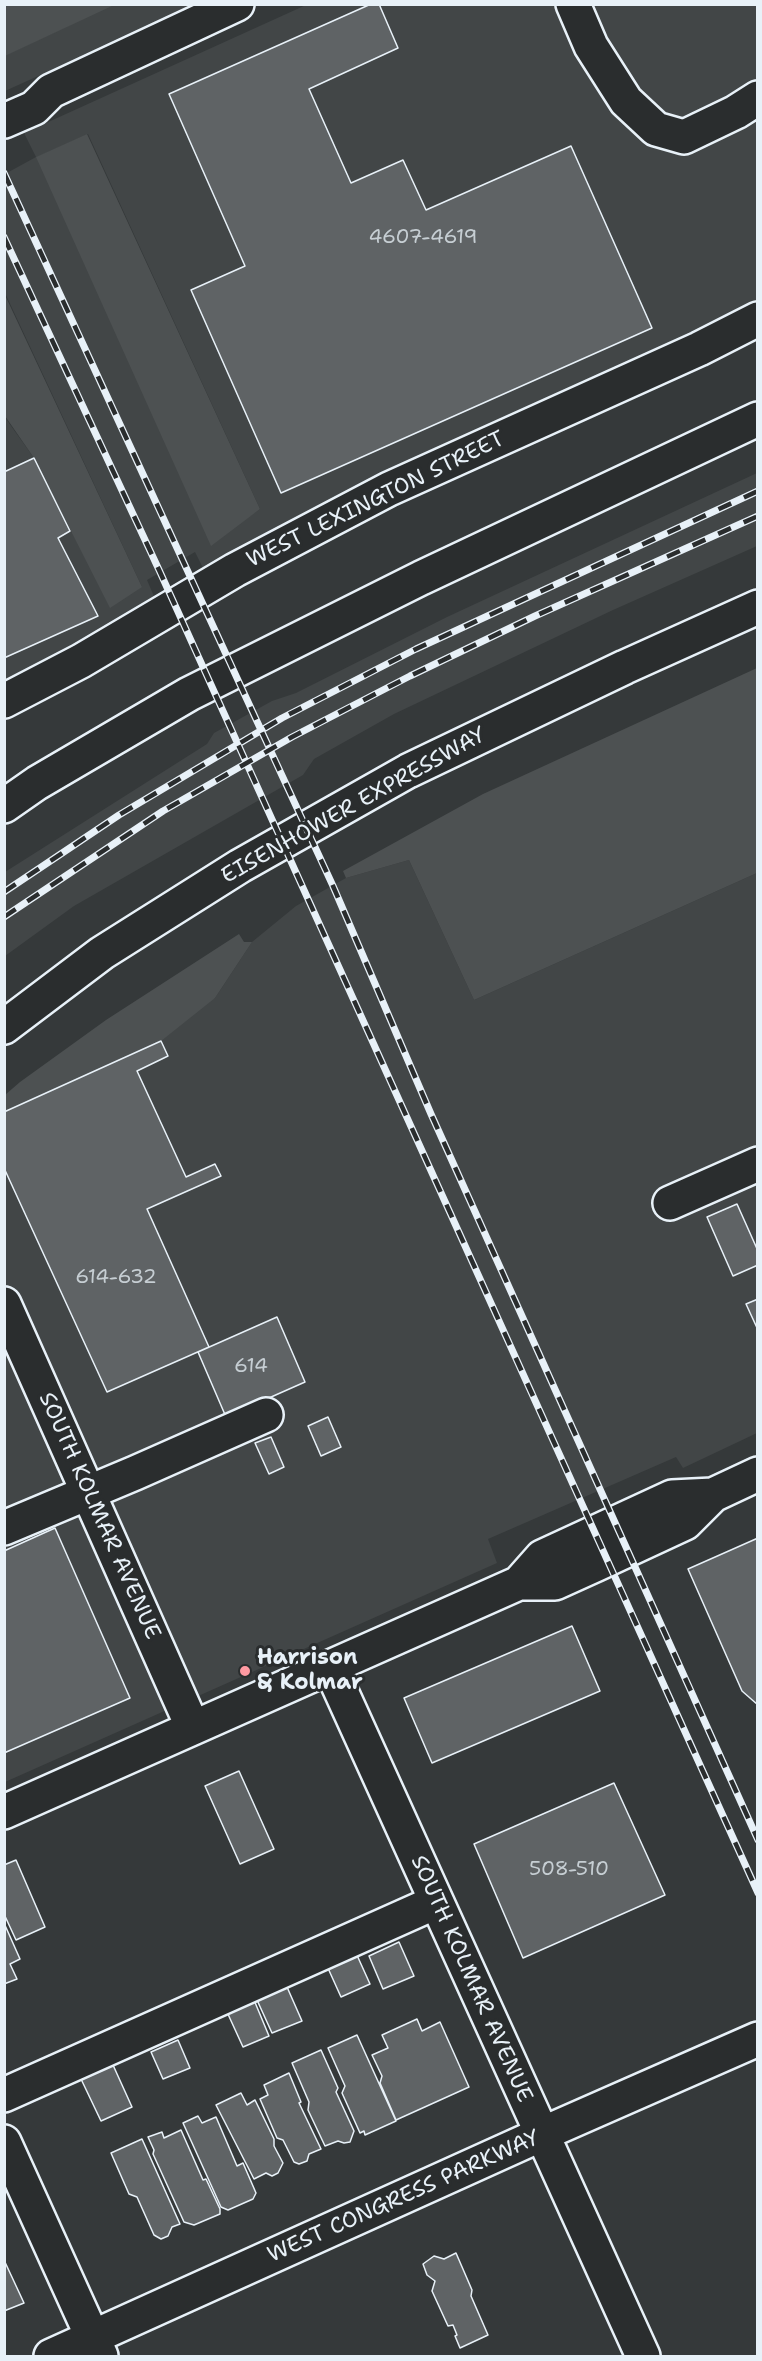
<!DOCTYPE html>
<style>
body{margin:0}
#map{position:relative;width:762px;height:2361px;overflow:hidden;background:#35393a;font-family:"Shantell Sans",sans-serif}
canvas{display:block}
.frame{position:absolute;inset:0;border:6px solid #e8f1f8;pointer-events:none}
</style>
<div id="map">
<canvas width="762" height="2361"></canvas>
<div class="frame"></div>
</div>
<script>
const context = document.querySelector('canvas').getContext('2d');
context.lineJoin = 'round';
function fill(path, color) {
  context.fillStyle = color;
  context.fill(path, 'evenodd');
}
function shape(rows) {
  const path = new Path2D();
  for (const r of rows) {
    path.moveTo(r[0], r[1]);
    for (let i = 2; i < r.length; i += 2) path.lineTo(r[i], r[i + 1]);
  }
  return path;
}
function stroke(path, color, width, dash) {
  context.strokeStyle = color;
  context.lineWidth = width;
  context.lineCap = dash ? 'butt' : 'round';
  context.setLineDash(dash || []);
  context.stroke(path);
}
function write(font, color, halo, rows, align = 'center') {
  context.font = font + ' "Shantell Sans",sans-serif';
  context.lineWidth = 6;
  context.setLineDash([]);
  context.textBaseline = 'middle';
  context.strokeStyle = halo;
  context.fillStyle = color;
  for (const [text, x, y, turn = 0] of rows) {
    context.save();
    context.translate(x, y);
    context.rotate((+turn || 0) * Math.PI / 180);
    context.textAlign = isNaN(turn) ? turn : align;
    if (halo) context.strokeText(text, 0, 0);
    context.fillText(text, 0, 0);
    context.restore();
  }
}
const built = shape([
 [61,5,195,5,5,91,4,56,70,25],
 [306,5,757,5,757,302,736,315,205,572,195,552,147,580,156,601,5,686,4,416,34,458,70,531,142,587,5,293,5,174,36,157,24,133],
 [88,134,260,509,247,518,37,157],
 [757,473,757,546,613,610,394,714,314,759,303,775,74,906,5,956,5,872,207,744,214,733,272,701,296,693,447,617],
 [409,860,474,1000,757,873,757,1433,683,1468,676,1457,488,1539,497,1563,5,1782,4,1112,215,998,252,942,296,906,346,878]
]);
const green = shape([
 [5,4,114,4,114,5,5,56],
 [87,134,260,509,211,546,36,157],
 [4,293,142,587,110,608,34,458,5,416],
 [757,668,757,873,474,1000,409,860,346,878,343,871,483,794],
 [239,934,244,942,252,942,215,998,161,1041,5,1112,5,1095,20,1082,106,1020]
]);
const building = shape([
 [371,4,379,4,398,48,309,89,351,183,403,160,426,210,571,146,652,328,281,493,191,290,245,266,169,94,371,4],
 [34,458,70,531,58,538,98,616,4,658,4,472,34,458],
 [161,1041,168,1056,137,1071,186,1177,215,1164,221,1176,147,1209,209,1347,107,1392,4,1168,4,1112,161,1041],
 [737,1204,758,1251,758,1265,733,1276,707,1217,737,1204],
 [758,1299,758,1330,746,1304,758,1299],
 [277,1317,305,1382,226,1417,198,1352,277,1317],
 [328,1417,341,1447,321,1456,308,1426,328,1417],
 [271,1437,284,1467,269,1474,255,1443,271,1437],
 [55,1528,130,1698,4,1753,4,1551,55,1528],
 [758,1538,758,1705,742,1691,688,1569,758,1538],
 [572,1626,600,1691,432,1763,404,1698,572,1626],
 [239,1771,274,1849,240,1864,205,1786,239,1771],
 [614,1783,665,1895,523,1958,474,1844,614,1783],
 [16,1860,45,1927,16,1940,4,1914,4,1865,16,1860],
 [4,1923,20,1959,10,1964,17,1979,4,1984,4,1923],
 [399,1942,414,1976,383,1989,369,1956,399,1942],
 [356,1953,370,1984,341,1997,327,1966,356,1953],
 [287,1987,302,2021,272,2033,257,2000,287,1987],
 [254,2000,269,2036,243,2047,227,2012,254,2000],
 [417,2019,422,2031,440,2022,469,2087,396,2120,380,2083,382,2076,372,2055,388,2048,382,2035,417,2019],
 [357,2035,396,2121,365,2135,364,2131,360,2133,342,2093,345,2086,328,2048,357,2035],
 [178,2040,190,2068,163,2079,151,2052,178,2040],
 [321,2050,338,2088,336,2092,354,2131,350,2142,344,2143,338,2141,325,2146,308,2110,309,2102,292,2063,321,2050],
 [113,2065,132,2107,101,2121,81,2079,113,2065],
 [289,2073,301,2102,299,2103,321,2149,309,2154,307,2161,299,2164,294,2162,283,2140,277,2138,260,2099,268,2095,264,2085,289,2073],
 [241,2093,247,2105,255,2100,274,2139,274,2146,283,2163,278,2173,272,2176,266,2173,254,2179,216,2105,241,2093],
 [198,2116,202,2123,216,2117,237,2166,243,2163,256,2193,253,2199,228,2210,221,2207,183,2123,198,2116],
 [181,2130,203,2180,206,2179,220,2209,220,2214,194,2225,184,2222,153,2154,154,2150,148,2137,162,2132,164,2138,181,2130],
 [142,2139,180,2224,172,2227,168,2236,161,2239,154,2235,137,2197,129,2194,111,2153,142,2139],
 [456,2253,472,2290,471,2296,488,2335,460,2348,455,2336,457,2335,453,2325,448,2326,432,2291,435,2281,427,2275,423,2264,434,2256,444,2259,456,2253],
 [4,2260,24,2303,4,2311,4,2260]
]);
const minor = shape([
 [573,4,591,46,626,101,656,129,684,137,736,112,758,98],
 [4,121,34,108,51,91,237,4],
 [4,701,81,661,235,570,389,489,699,349,758,319],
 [670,1203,758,1164],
 [4,1304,193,1728],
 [4,1528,135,1473,266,1415],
 [519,1583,555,1583,597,1564,685,1523,713,1495,758,1474],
 [330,1667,643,2356],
 [4,1812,519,1583,542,1557,672,1497,713,1495],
 [4,2095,436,1902],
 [4,2142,101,2356],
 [51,2356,542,2134,758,2039]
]);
const highway = shape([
 [4,806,37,783,189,694,421,578,758,419],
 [4,1027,102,953,240,866,408,771,625,667,758,607]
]);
const rail = shape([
 [4,173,333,886,431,1114,758,1840],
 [4,237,160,572,758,1893],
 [4,892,119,815,282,718,416,649,758,491],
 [4,917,163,811,292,737,410,676,535,616,758,516]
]);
const markers = [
 [245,1671,6,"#ff9aa2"]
];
const numberNames = [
 ["4607-4619",423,238],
 ["614-632",116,1278],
 ["614",251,1367],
 ["508-510",569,1870]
];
const streetNames = [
 ["WEST LEXINGTON STREET",376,500,-26],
 ["EISENHOWER EXPRESSWAY",354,806,-29],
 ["SOUTH KOLMAR AVENUE",99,1516,66],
 ["SOUTH KOLMAR AVENUE",471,1979,66],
 ["WEST CONGRESS PARKWAY",404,2197,-24]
];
const poiNames = [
 ["Harrison",257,1658],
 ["& Kolmar",257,1683]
];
fill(built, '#424647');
fill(green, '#4d5152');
fill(building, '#5f6365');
stroke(building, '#e8f1f8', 1.5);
stroke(minor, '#e8f1f8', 38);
stroke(highway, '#e8f1f8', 38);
stroke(minor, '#2a2d2e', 33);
stroke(highway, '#2a2d2e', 33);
stroke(rail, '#e8f1f8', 7);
stroke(rail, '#2a2d2e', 4.5, [14]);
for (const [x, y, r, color] of markers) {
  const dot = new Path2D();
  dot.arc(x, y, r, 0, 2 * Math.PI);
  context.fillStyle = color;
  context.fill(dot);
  stroke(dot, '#2a2d2e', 2);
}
write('20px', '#c6ced3', null, numberNames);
write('22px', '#e8f1f8', '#2a2d2e', streetNames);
write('bold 22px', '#e8f1f8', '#2a2d2e', poiNames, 'left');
</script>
